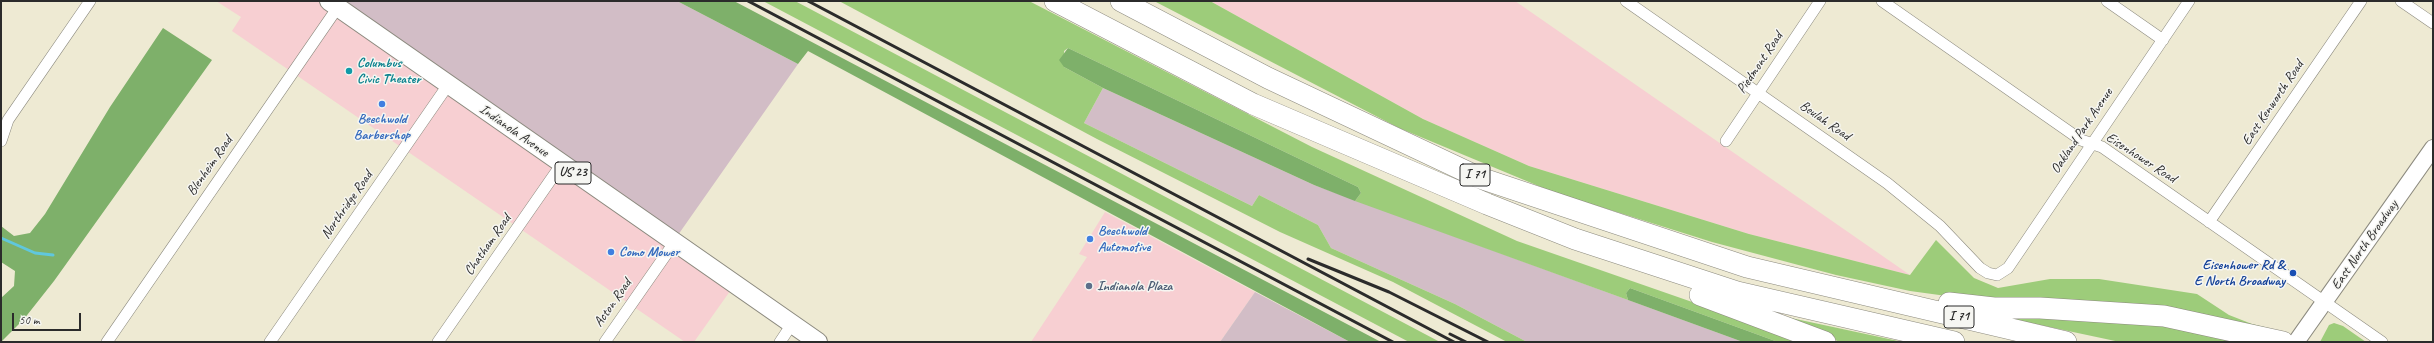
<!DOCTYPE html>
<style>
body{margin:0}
#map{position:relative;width:2434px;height:343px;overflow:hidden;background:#eeead3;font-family:Caveat,sans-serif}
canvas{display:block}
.frame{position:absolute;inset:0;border:2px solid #2b2b2b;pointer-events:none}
.scale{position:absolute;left:12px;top:313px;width:69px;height:18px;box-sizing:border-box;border:2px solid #2b2b2b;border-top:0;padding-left:5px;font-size:12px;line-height:14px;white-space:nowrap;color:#2b2b2b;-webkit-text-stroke:3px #f6f6f2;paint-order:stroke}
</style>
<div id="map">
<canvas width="2434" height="343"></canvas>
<div class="frame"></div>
<div class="scale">50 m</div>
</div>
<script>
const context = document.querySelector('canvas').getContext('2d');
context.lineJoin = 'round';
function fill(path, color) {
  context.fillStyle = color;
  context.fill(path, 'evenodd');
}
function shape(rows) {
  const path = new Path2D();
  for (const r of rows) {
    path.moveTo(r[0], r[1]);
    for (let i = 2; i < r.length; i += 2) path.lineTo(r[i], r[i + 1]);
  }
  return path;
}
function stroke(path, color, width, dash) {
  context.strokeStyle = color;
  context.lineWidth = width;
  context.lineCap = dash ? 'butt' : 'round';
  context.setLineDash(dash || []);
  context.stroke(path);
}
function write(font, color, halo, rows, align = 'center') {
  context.font = font + ' Caveat,sans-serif';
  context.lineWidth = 3;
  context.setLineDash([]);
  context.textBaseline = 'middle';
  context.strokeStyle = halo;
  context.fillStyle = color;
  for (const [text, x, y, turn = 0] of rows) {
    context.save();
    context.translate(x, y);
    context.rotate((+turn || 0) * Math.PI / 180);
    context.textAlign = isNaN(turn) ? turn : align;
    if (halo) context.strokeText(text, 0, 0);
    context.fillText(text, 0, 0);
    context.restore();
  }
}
const built = shape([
 [216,1,323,1,740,277,694,342,685,342,232,31,241,17],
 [1210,1,1515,1,1910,275,1749,234,1529,166,1423,119],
 [1105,212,1255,292,1220,342,1031,342,1087,257,1079,254]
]);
const industrial = shape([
 [323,1,677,1,798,64,678,235],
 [1103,88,1314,185,1743,342,1527,342,1455,304,1331,248,1318,225,1259,195,1252,206,1084,123],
 [1255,292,1350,342,1220,342]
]);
const green = shape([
 [763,1,795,1,1440,342,1409,342],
 [839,1,1029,1,1312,147,1517,241,1807,342,1778,342,1630,288,1626,293,1628,300,1355,201,1361,193,1358,187,1068,48,1064,51,1064,67,1103,88,1084,123,1252,206,1259,195,1318,225,1331,248,1455,304,1527,342,1507,342,1393,282,1280,232,1097,139],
 [1154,1,1210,1,1423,119,1529,166,1749,234,1910,275,1936,240,1974,278,1998,288,2050,279,2099,279,2197,294,2229,315,2252,324,2284,332,1976,300,1910,291,1836,275,1712,242,1553,192,1399,128],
 [1777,315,1903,342,1840,342,1776,317],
 [1993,315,2109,315,2252,342,2120,342],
 [2334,323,2343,326,2366,342,2320,342,2329,325]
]);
const forest = shape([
 [677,1,734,1,1381,342,1350,342,808,51,798,64],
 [163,28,212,60,54,281,24,319,1,342,1,298,14,286,15,271,1,262,1,226,14,236,30,233,45,214,110,107],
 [1068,48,1358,187,1361,193,1355,201,1314,185,1103,88,1064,67,1059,60],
 [1630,288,1778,342,1743,342,1628,300,1626,293]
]);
const stream = shape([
 [1,238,35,253,53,255]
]);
const minor = shape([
 [1626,1,1887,183,1940,226,1980,268,1988,273,1997,275,2008,268,2189,1],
 [1882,1,2081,140,2102,147,2382,342],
 [2107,1,2163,40],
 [2401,1,2433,23],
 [1,141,8,120,90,1],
 [1726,141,1820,1],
 [2209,222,2361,1],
 [107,342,338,7],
 [270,342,448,85],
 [438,342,561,165],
 [605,342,674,243],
 [780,342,792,324]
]);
const secondary = shape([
 [2296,342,2433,148]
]);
const primary = shape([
 [329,1,818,342]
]);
const motorway = shape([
 [1055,1,1253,104,1487,204,1575,239,1737,292,1954,342],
 [1121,1,1268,78,1480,178,1747,267,2066,342],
 [1700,295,1825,342],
 [1949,303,1994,308,2040,308,2164,316,2283,342]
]);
const rail = shape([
 [748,1,1393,342],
 [808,1,1454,342],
 [1308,259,1389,292,1488,342],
 [1450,334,1466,342]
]);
const markers = [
 [349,71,4,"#0f9aa8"],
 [382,104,4,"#3f7fe0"],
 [1090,239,4,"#3f7fe0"],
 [611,252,4,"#3f7fe0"],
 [2293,273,4,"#1a4fb4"],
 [1089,286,4,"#5c6f8a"]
];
const shields = [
 [573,173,36],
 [1475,175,30],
 [1959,317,30]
];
const shieldNames = [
 ["US 23",573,173],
 ["I 71",1475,175],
 ["I 71",1959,317]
];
const cultureNames = [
 ["Columbus",357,63],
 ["Civic Theater",357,79]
];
const streetNames = [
 ["Piedmont Road",1760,63,-56],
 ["East Kenworth Road",2273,103,-56],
 ["Beulah Road",1825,121,35],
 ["Indianola Avenue",514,131,35],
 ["Oakland Park Avenue",2082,131,-56],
 ["Eisenhower Road",2141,158,33],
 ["Blenheim Road",210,166,-55],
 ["Northridge Road",347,205,-55],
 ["Chatham Road",488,245,-55],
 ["East North Broadway",2365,245,-55],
 ["Acton Road",613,303,-55]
];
const shopNames = [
 ["Beechwold",382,119,"center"],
 ["Barbershop",382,135,"center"],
 ["Beechwold",1098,231],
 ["Automotive",1098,247],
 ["Como Mower",619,252]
];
const transitNames = [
 ["Eisenhower Rd &",2285,265],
 ["E North Broadway",2285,281]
];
const serviceNames = [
 ["Indianola Plaza",1097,286]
];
fill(built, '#f7cfd2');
fill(industrial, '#d2bdc6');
fill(green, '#9dcc7a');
fill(forest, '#7eb06a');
stroke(stream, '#60c7dd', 3);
stroke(minor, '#8c8a7f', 12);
stroke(secondary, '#8c8a7f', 18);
stroke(primary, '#8c8a7f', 20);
stroke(motorway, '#8c8a7f', 22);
stroke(minor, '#fff', 11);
stroke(secondary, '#fff', 16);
stroke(primary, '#fff', 18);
stroke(motorway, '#fff', 21);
stroke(rail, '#2b2b2b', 3);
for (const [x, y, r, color] of markers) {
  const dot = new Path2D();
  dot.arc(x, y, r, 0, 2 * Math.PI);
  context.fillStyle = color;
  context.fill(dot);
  stroke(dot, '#f6f6f2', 1.5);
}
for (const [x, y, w] of shields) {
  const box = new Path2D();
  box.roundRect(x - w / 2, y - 11, w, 22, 3);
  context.fillStyle = '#f6f6f2';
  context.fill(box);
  stroke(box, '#2b2b2b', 1);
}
write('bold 13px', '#2b2b2b', null, shieldNames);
write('bold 14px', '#0d838f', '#f6f6f2', cultureNames, 'left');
write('14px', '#2b2b2b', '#f6f6f2', streetNames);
write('bold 14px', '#366cbe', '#f6f6f2', shopNames, 'left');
write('bold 14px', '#164399', '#f6f6f2', transitNames, 'right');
write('bold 14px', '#4e5e75', '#f6f6f2', serviceNames, 'left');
</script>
